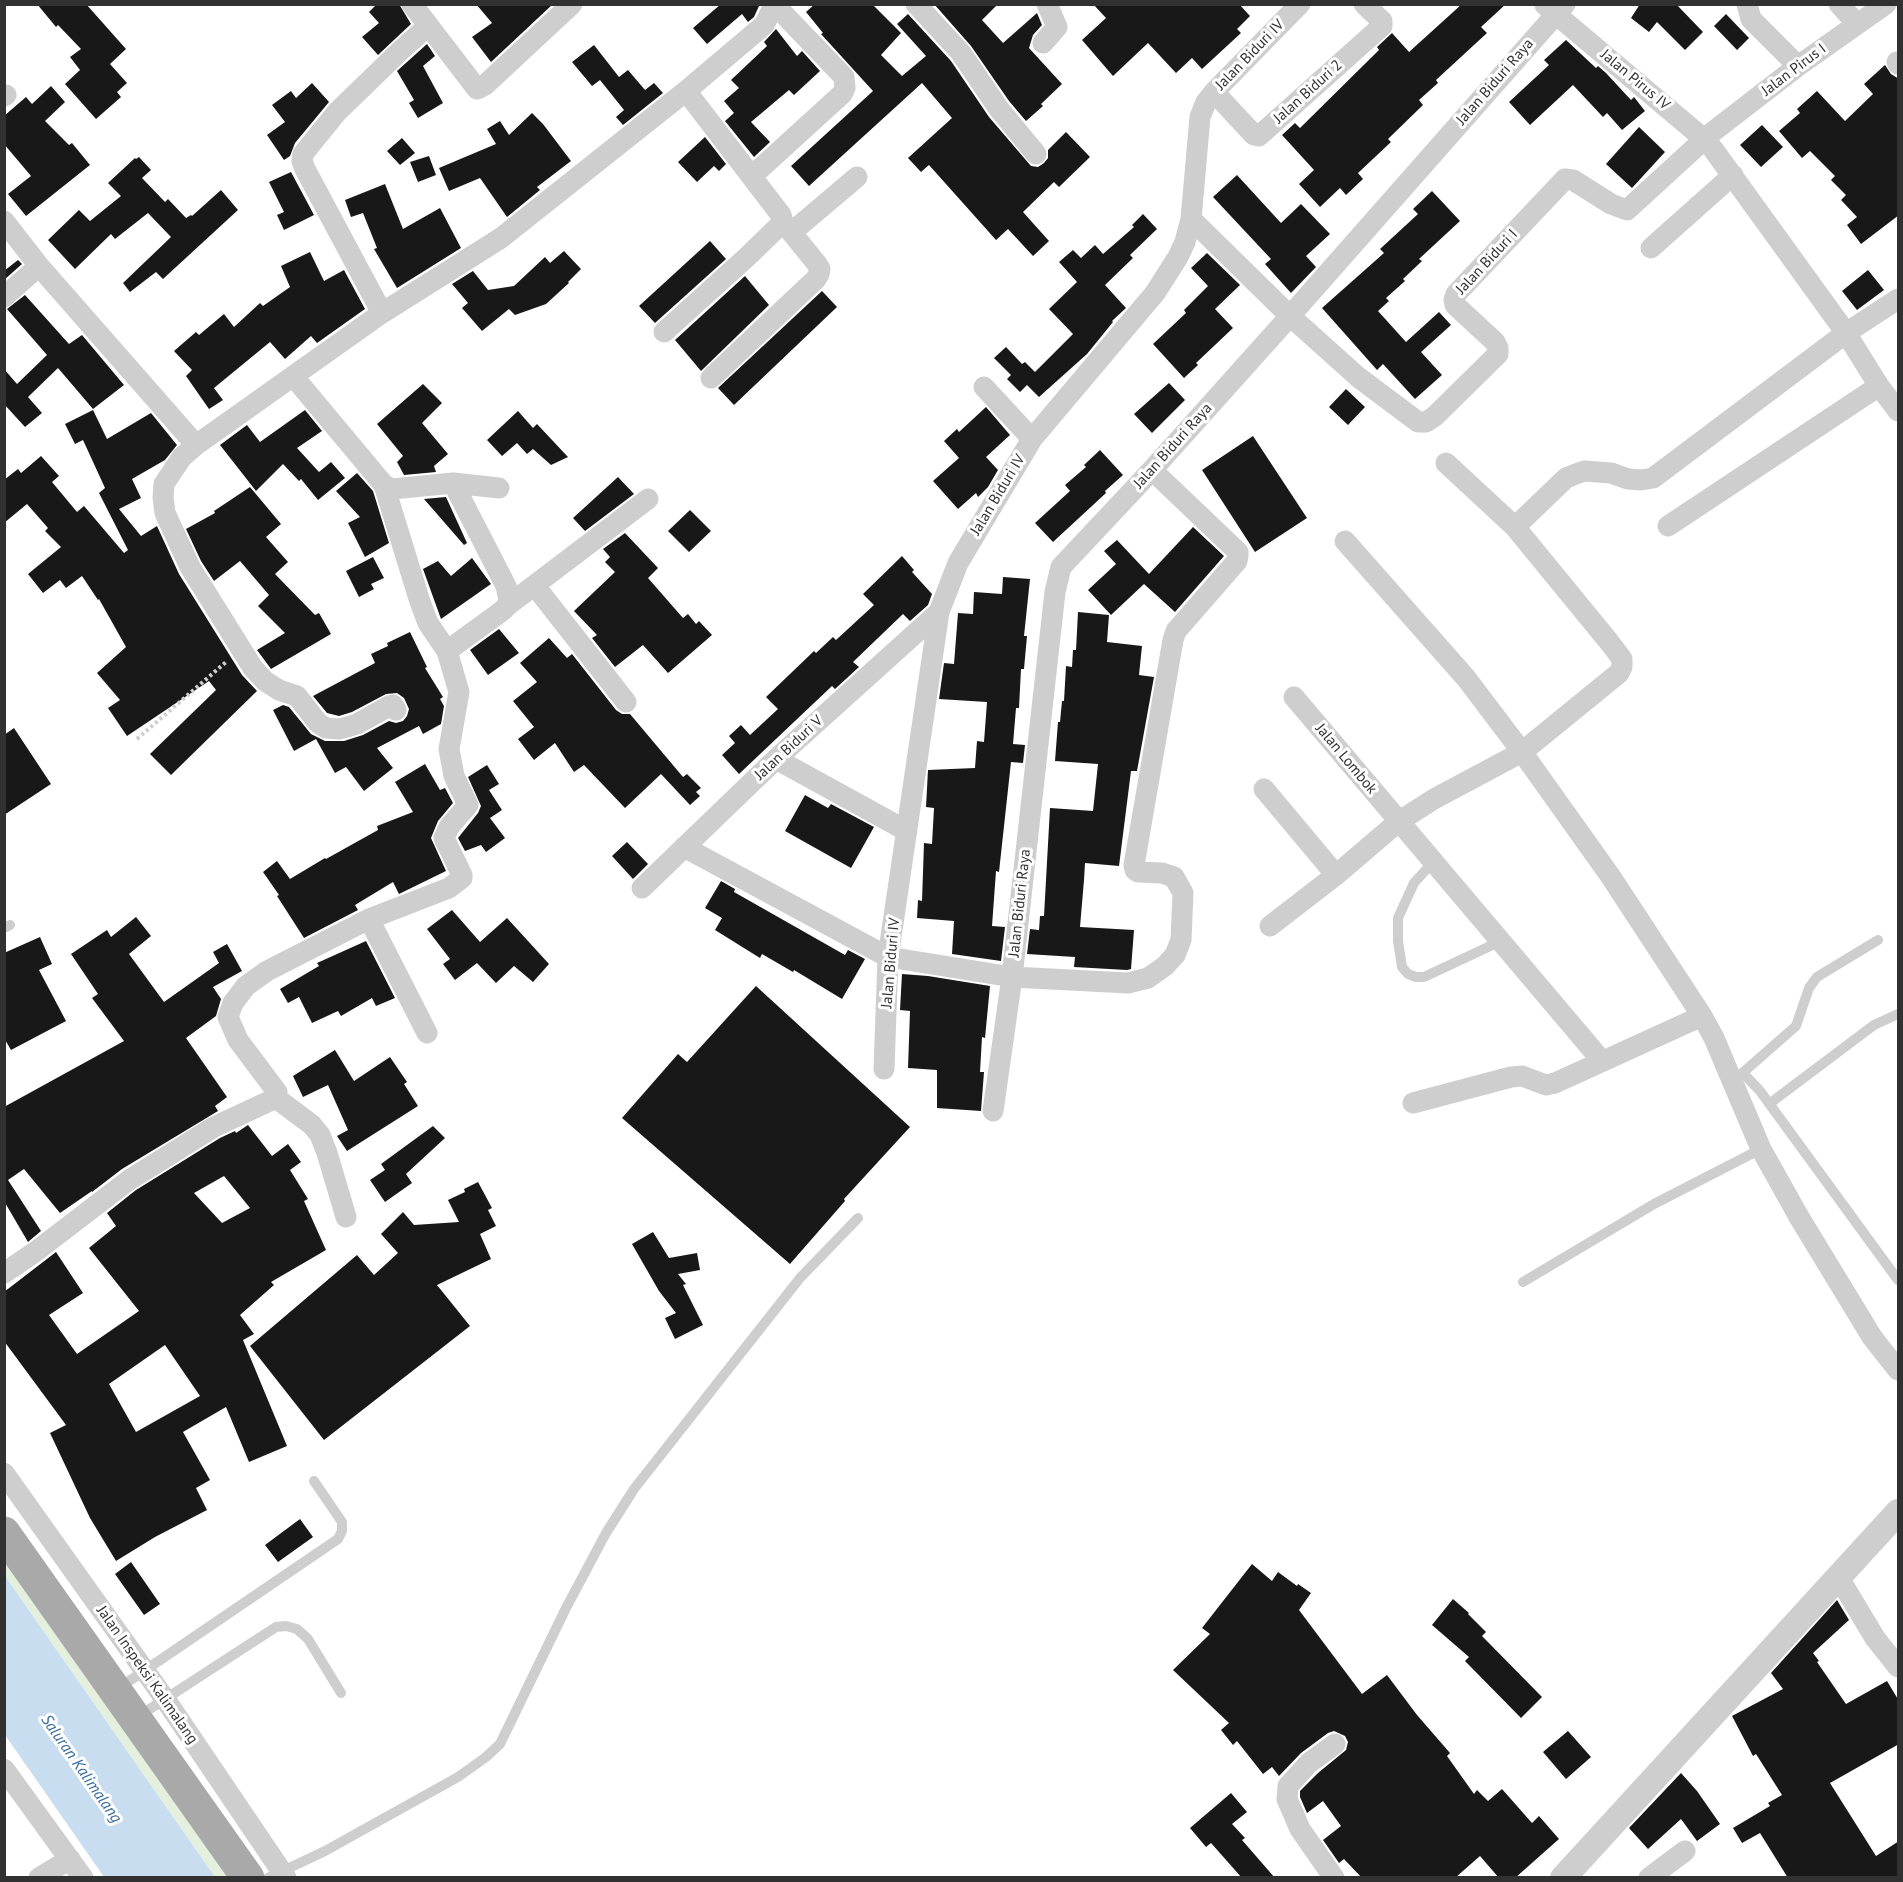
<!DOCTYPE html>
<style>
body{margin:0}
#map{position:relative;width:1903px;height:1882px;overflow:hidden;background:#fff;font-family:"PT Sans",sans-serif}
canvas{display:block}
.frame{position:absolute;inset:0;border:6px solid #313131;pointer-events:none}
</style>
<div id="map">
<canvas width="1903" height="1882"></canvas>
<div class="frame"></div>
</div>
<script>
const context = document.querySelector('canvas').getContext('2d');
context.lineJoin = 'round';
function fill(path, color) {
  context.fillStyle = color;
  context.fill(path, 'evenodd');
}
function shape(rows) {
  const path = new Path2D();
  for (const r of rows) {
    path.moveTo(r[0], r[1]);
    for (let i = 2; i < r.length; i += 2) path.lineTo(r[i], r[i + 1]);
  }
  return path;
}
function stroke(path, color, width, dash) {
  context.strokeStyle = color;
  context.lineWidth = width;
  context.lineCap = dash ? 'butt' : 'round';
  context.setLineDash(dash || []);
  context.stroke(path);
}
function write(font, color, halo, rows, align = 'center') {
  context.font = font + ' "PT Sans",sans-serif';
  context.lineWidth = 6;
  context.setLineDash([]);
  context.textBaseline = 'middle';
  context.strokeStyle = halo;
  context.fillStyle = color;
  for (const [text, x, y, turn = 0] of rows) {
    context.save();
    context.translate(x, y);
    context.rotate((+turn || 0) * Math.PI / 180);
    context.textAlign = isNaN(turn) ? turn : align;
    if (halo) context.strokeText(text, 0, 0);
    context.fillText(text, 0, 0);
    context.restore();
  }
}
const green = shape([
 [4,1533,248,1877,215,1877,5,1576]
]);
const water = shape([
 [5,1576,215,1877,104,1877,5,1735]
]);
const building = shape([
 [37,4,86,4,126,49,110,64,127,83,117,92,121,97,96,119,65,84,80,70,70,57,81,49,58,25,56,27],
 [377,4,399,4,411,24,378,55,362,37,379,23,369,12],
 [476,4,553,4,491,62,472,37,492,23],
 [721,4,758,4,759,6,754,17,748,22,742,14,707,44,693,28],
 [815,4,872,4,901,33,881,55,902,76,926,56,897,24,908,14,951,61,989,117,1031,166,1038,167,1044,163,1048,158,1048,150,1066,132,1090,157,1059,187,1054,182,1023,212,1049,241,1033,256,1008,229,996,240,929,165,921,172,908,158,952,118,922,83,809,186,791,166,873,91,821,34,823,33,806,12],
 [934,4,998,4,982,20,1003,43,1037,13,1042,25,1033,35,1029,48,1062,84,1041,104,1043,106,1026,121,1009,101,971,46],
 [1093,4,1239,4,1250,16,1237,29,1241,33,1202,69,1192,58,1176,73,1148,43,1113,76,1082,40,1106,18],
 [1462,4,1506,4,1481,27,1487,33,1436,80,1438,83,1419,100,1423,105,1388,139,1391,142,1358,173,1363,179,1346,195,1340,188,1320,207,1299,184,1314,170,1282,135,1295,123,1300,128,1379,50,1377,47,1392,33,1409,52],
 [1640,4,1676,4,1703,32,1685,50,1657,22,1649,32,1631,18],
 [1726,14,1749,38,1737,50,1714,26],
 [776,29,797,56,802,51,820,71,794,95,789,90,751,122,770,142,754,157,725,121,734,113,724,101,739,88,731,80,767,46,764,42],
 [1566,40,1596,68,1598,66,1606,73,1631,100,1634,97,1645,111,1622,130,1607,113,1603,117,1573,85,1530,125,1509,102,1549,65,1544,60],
 [427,44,435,56,423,66,443,103,418,118,409,103,414,100,397,71],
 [594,45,619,77,628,70,645,90,654,83,663,93,623,125,616,117,624,110,600,80,592,86,572,62],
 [1885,65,1891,74,1899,79,1899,215,1861,244,1847,225,1857,217,1841,200,1846,195,1831,180,1835,176,1810,151,1802,158,1779,131,1800,113,1797,109,1817,91,1845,121,1873,94,1864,84],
 [312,83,329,102,295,143,290,156,284,160,267,135,285,122,272,105,291,91,296,98],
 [51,86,65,102,45,121,69,145,72,143,90,165,26,216,8,194,31,176,4,144,4,116,26,97,32,104],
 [532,113,543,124,571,161,537,187,540,190,507,217,480,178,449,191,439,168,496,144,487,129,500,121,509,135],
 [1762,125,1783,147,1761,167,1740,145],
 [1639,127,1665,152,1632,188,1606,164],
 [705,137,726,164,719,171,714,166,697,182,678,162],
 [402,138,415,153,400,165,387,151],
 [429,156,436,175,418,182,410,162],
 [139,157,151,170,142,178,165,202,168,199,186,218,191,215,192,216,221,190,238,210,163,279,156,272,130,292,123,283,171,237,148,213,115,239,111,234,75,269,48,240,79,210,90,221,121,196,108,183,135,158,136,159],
 [291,172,314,215,284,230,277,215,284,212,269,182],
 [1237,175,1281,223,1301,204,1330,234,1306,256,1316,267,1291,293,1265,264,1271,259,1213,197],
 [385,184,403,229,440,208,461,248,397,288,374,249,377,248,363,213,351,217,345,200],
 [1432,191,1460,221,1419,259,1422,261,1403,279,1405,281,1386,298,1389,301,1378,311,1406,342,1439,312,1451,325,1421,352,1442,375,1415,399,1383,364,1377,370,1322,308,1384,253,1380,249,1418,214,1413,209],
 [1143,214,1157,229,1130,255,1133,258,1105,285,1126,308,1112,321,1113,322,1087,354,1039,397,1027,385,1020,392,1007,379,1011,375,994,358,1006,347,1022,364,1025,362,1035,372,1073,334,1049,309,1077,282,1059,262,1073,250,1081,258,1095,245,1103,254,1134,227,1132,225],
 [710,241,726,259,655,323,639,306],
 [564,251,581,269,568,282,569,283,546,304,515,315,509,309,482,331,462,308,468,303,452,284,473,271,488,290,514,286,545,257,550,263],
 [310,252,324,281,344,270,365,309,317,343,311,336,285,359,270,342,214,388,223,400,209,409,186,376,192,370,174,351,196,332,199,335,224,314,234,327,260,303,263,306,290,287,281,266],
 [1207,253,1240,285,1215,309,1233,328,1196,363,1198,365,1184,378,1153,344,1186,313,1184,310,1208,286,1191,268],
 [18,260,22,264,4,280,4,271],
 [1868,270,1884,290,1857,310,1842,291],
 [745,276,769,305,701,371,675,340],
 [822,291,837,307,734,405,718,388],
 [25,295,69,344,82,335,124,385,93,409,58,368,28,397,42,413,25,427,4,404,4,369,17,384,47,355,7,309],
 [1169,383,1185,400,1152,433,1134,414],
 [423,384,442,403,422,423,448,454,434,466,436,472,404,475,397,462,403,456,377,424],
 [1346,389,1365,407,1348,425,1329,407],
 [986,407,1010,435,986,457,998,470,988,487,978,497,976,493,958,509,933,481,959,458,944,441,957,429,959,432],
 [93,410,107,439,151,413,177,445,165,460,132,479,141,498,119,509,141,536,157,526,179,574,242,675,257,691,171,775,150,754,216,690,209,681,127,736,108,708,120,700,97,673,126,647,99,599,98,600,82,576,66,588,60,580,43,593,28,574,61,547,45,531,48,528,27,504,4,523,4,480,18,469,21,473,41,456,59,476,52,482,77,512,84,506,124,553,128,550,99,493,105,488,83,440,75,444,65,424],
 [305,410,322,431,297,448,319,472,331,462,345,478,318,500,301,479,299,481,283,464,256,491,220,445,247,425,260,442],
 [518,411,533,428,537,424,568,457,551,465,533,449,527,454,517,443,502,456,487,440],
 [1253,436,1307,518,1255,552,1202,470],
 [1100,450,1123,475,1105,491,1106,493,1053,542,1035,523,1070,491,1065,485,1086,467,1084,465],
 [357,473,373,491,389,543,365,557,348,523,360,517,336,491],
 [618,477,634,494,585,531,573,518],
 [250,487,281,524,266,537,288,562,275,574,315,615,319,613,331,634,271,669,257,650,285,633,258,606,269,595,240,561,214,581,201,561,186,529,215,513,214,511],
 [446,497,467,543,464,545,424,499],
 [690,510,711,531,689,552,668,531],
 [1193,527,1224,556,1175,612,1144,584,1111,615,1088,590,1116,564,1104,551,1117,540,1149,574],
 [625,533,658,568,648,578,683,618,688,614,696,624,699,621,712,635,668,673,643,645,615,667,592,638,597,635,574,611,615,572,605,562,610,557,603,549],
 [902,556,914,570,912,572,932,594,928,605,910,621,903,614,853,662,859,667,835,689,832,686,739,774,722,755,735,743,729,736,741,725,750,735,778,709,766,697,814,651,816,653,833,637,836,640,874,605,863,594],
 [373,557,384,578,371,584,374,589,359,597,346,571],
 [472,558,491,584,441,619,423,569,438,561,451,576],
 [1003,577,1030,579,1024,636,1027,636,1024,669,1021,669,1019,708,1016,708,1013,744,1025,745,1023,763,1011,762,999,872,996,871,992,926,1005,927,1001,961,952,954,954,921,917,918,918,900,922,901,924,843,932,844,934,808,926,807,928,770,975,768,977,741,984,742,987,702,939,699,944,663,954,664,958,613,973,614,974,592,1002,594],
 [1078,612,1109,615,1107,642,1142,646,1139,675,1154,677,1137,771,1131,771,1119,866,1085,863,1084,880,1080,927,1134,930,1131,969,1127,970,1074,967,1075,957,1027,954,1030,929,1039,930,1040,916,1044,916,1050,808,1093,811,1098,764,1055,761,1058,722,1060,722,1062,701,1064,701,1066,666,1072,667,1073,650,1076,650],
 [499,629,519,653,488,675,470,650],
 [410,632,427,667,425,668,443,697,440,699,444,706,441,724,423,734,419,726,377,748,393,768,364,791,346,767,335,773,316,739,294,751,273,710,283,705,289,707,311,734,325,741,344,741,363,735,389,721,396,723,403,721,407,716,409,709,404,698,397,693,386,694,352,712,339,716,327,713,313,696,375,663,371,654,388,646,387,643],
 [549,638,567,658,572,654,616,710,622,714,630,714,683,777,687,774,701,788,696,792,700,796,690,805,661,774,625,808,584,765,574,772,555,743,534,760,518,739,534,727,513,701,537,682,520,663],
 [14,728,51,784,4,815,4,735],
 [425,764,440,790,445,788,453,803,438,821,431,838,446,871,399,894,393,882,355,905,358,910,304,938,277,896,279,895,263,872,277,861,290,879,325,858,326,859,378,830,377,826,413,812,395,782],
 [487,765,499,784,489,790,502,810,490,818,505,838,486,852,481,845,465,851,458,838,478,813,481,806,468,777],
 [805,795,828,808,831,804,874,827,851,868,785,831],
 [627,842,648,864,633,879,612,856],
 [721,881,735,889,734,892,845,955,848,950,865,959,842,999,794,970,793,972,762,954,760,958,715,930,722,918,705,908],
 [452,910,480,942,507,918,549,964,533,982,514,966,496,983,477,963,455,980,443,964,450,959,427,929],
 [136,917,151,936,129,954,164,1002,219,963,213,952,227,944,242,971,213,987,221,999,216,1016,186,1038,227,1097,215,1106,218,1111,122,1169,92,1192,92,1191,60,1213,24,1169,8,1180,41,1231,28,1242,4,1201,4,1107,124,1041,92,998,98,994,71,954,107,930,111,937],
 [40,937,52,964,39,970,66,1021,11,1050,4,1038,4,953],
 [366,941,395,998,376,1006,372,998,341,1016,338,1011,312,1023,299,997,288,1003,280,989,319,966,317,963],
 [902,974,928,976,990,986,985,1038,982,1037,980,1072,984,1072,981,1111,937,1108,937,1070,908,1068,910,1011,900,1010],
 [756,986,910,1127,844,1199,845,1201,790,1264,622,1118,678,1054,687,1062],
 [335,1050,354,1081,390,1057,407,1082,404,1084,418,1106,347,1151,337,1136,348,1130,328,1085,303,1097,293,1076],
 [248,1125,272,1156,288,1144,301,1162,290,1170,308,1199,304,1201,326,1250,271,1282,274,1285,240,1315,254,1334,243,1340,287,1446,249,1462,226,1407,183,1432,210,1480,196,1488,207,1510,155,1537,116,1561,90,1518,50,1433,66,1425,4,1341,4,1292,56,1252,83,1293,49,1315,77,1354,139,1311,89,1248,116,1226,107,1213,136,1190,220,1138,235,1131,236,1133],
 [224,1176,250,1208,222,1223,194,1193],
 [165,1345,200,1396,136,1432,109,1384],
 [433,1126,445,1138,406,1174,412,1183,385,1202,370,1180,385,1170,381,1164],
 [478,1182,492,1208,488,1210,496,1226,480,1234,491,1259,437,1285,470,1326,324,1440,250,1346,357,1255,374,1275,398,1253,381,1234,403,1212,414,1225,459,1222,448,1200,465,1192,464,1189],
 [653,1232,669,1258,697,1253,700,1270,678,1274,686,1284,683,1285,703,1325,675,1339,665,1318,676,1313,659,1291,632,1244],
 [300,1519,313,1537,278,1562,265,1545],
 [131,1562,160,1604,144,1615,115,1574],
 [1252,1564,1272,1581,1278,1572,1297,1586,1298,1584,1311,1593,1299,1610,1362,1694,1387,1675,1417,1715,1450,1753,1447,1756,1474,1794,1477,1790,1488,1801,1502,1789,1532,1823,1539,1816,1559,1839,1515,1878,1499,1878,1480,1856,1455,1878,1362,1878,1344,1859,1339,1863,1323,1840,1341,1826,1323,1801,1307,1813,1300,1797,1300,1791,1318,1773,1346,1750,1348,1742,1345,1736,1334,1731,1328,1733,1301,1753,1279,1776,1272,1767,1263,1774,1237,1741,1233,1745,1221,1730,1229,1723,1173,1670,1210,1634,1202,1628],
 [1453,1599,1469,1613,1468,1614,1486,1632,1482,1636,1542,1697,1521,1718,1465,1661,1469,1657,1432,1625],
 [1837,1600,1849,1620,1813,1653,1819,1661,1817,1662,1846,1704,1887,1681,1899,1701,1899,1744,1830,1783,1876,1856,1899,1841,1899,1878,1788,1878,1760,1833,1742,1843,1733,1828,1770,1806,1768,1803,1782,1795,1756,1754,1753,1756,1732,1716,1783,1689,1771,1673],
 [1568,1731,1591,1757,1566,1779,1543,1752],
 [1681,1773,1697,1791,1720,1824,1697,1841,1681,1819,1648,1849,1629,1828],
 [1231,1793,1247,1812,1232,1824,1245,1838,1242,1840,1275,1878,1242,1878,1211,1843,1206,1847,1190,1828]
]);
const path = shape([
 [137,739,226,662]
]);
const service = shape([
 [1433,862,1414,883,1398,918,1398,941,1402,967,1408,974,1416,977,1424,977,1501,941],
 [4,928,10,925],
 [1743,1073,1760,1091,1898,1280],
 [1739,1076,1796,1026,1809,988,1817,977,1878,940],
 [1769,1104,1874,1025,1898,1014],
 [1523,1282,1654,1204,1761,1149],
 [119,1688,338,1539,342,1531,342,1522,314,1481],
 [139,1716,276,1627,286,1626,297,1629,308,1639,341,1693],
 [268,1878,325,1851,458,1777,486,1757,500,1744,566,1608,606,1533,634,1489,800,1278,858,1218]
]);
const minor = shape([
 [412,4,477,89,485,85,572,4],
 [916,4,961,53,999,109,1036,154],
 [1747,4,1751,19,1798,66],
 [1839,4,1857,24],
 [1545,5,1704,139,1713,149,1846,333,1879,386,1898,411],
 [1043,43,1057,27,1047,4],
 [1897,62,1898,64],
 [1214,92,1254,135,1259,136,1382,26,1382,21,1364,4],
 [4,96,6,95],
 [752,176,842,94,845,88,844,77,775,5],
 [1191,219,1290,316,1358,377,1418,422,1426,422,1435,416,1498,354,1498,348,1495,342,1455,305,1454,300,1456,294,1565,179,1573,180,1611,204,1627,210,1710,134,1798,66,1886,4],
 [4,221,39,266,196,445],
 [792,232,857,177],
 [1651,248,1733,175],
 [4,297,39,266],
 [382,313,305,169,302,161,303,154,337,112,400,51,428,26],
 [664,332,747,257,783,222,781,215,686,91],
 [293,376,384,485,392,489,453,483,499,488],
 [711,378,816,279,819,274,820,269,817,264,783,222],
 [984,387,1032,439],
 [1668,526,1879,386],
 [1515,527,1566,478,1576,474,1584,471,1611,473,1628,479,1641,480,1653,478,1846,333,1898,299],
 [1345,541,1466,678,1522,752,1611,877,1702,1016,1714,1038,1761,1149,1799,1217,1872,1337,1898,1370],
 [535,586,626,702],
 [507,606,648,499],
 [447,651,502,611,507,606,509,600,506,586,453,483],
 [1294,697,1602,1061],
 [396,710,393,705,389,706,357,724,340,729,326,728,318,723,297,696,279,690,265,681,253,668,190,567,165,513,163,497,164,484,182,457,196,445,382,313,501,238,686,91,764,25,775,4],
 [776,759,907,831],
 [1264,789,1336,875],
 [684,847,888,957,1012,977,1128,983,1148,978,1165,966,1175,955,1181,940,1183,893,1174,877,1162,873,1138,872,1135,870,1134,865,1173,640,1176,631,1237,561,1238,556,1238,552,1152,470],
 [642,888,776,759,939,612],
 [369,919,427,1033],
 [1270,926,1336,875,1398,822,1434,799,1522,752,1619,673,1622,667,1622,659,1610,643,1515,527,1446,463],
 [884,1069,888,957,939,612,958,563,1032,439,1155,293,1178,257,1185,242,1191,219,1200,117,1206,102,1214,92,1300,4],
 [276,1098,312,1125,320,1135,327,1153,346,1217],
 [1413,1103,1511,1077,1522,1076,1546,1085,1555,1083,1702,1016],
 [993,1111,1012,977,1055,592,1061,567,1152,470,1290,316,1565,4],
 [4,1273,35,1252,129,1180,214,1127,276,1098,277,1092,238,1040,228,1017,233,1003,246,986,267,971,369,919,449,888,462,878,462,875,444,838,449,827,468,805,454,776,449,749,459,692,447,651,428,623,420,602,384,485],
 [4,1473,165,1699,286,1878],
 [1839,1578,1875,1638,1898,1667],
 [4,1769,83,1878],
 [39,1878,70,1859],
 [1334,1878,1300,1829,1287,1799,1288,1786,1309,1763,1335,1744],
 [1649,1878,1685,1851]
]);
const tertiary = shape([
 [1563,1878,1898,1512]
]);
const primary = shape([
 [4,1533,248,1878]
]);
const streetNames = [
 ["Jalan Biduri IV",1250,55,-46],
 ["Jalan Pirus I",1794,70,-37],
 ["Jalan Pirus IV",1635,80,40],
 ["Jalan Biduri Raya",1495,82,-49],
 ["Jalan Biduri 2",1308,92,-42],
 ["Jalan Biduri I",1487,262,-47],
 ["Jalan Biduri Raya",1173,446,-48],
 ["Jalan Biduri IV",998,495,-59],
 ["Jalan Biduri V",789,748,-43],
 ["Jalan Lombok",1346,759,50],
 ["Jalan Biduri Raya",1020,903,-84],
 ["Jalan Biduri IV",891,963,-85],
 ["Jalan Inspeksi Kalimalang",147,1675,55]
];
const waterNames = [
 ["Saluran Kalimalang",81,1769,55]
];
fill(green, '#e5efde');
fill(water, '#c8ddf0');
fill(building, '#181818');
stroke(path, '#cecece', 4, [3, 3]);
stroke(service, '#cecece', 10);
stroke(minor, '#cecece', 21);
stroke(tertiary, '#cecece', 26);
stroke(primary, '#a9a9a9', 33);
write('15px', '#313131', '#fff', streetNames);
write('italic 16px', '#356b9c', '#fff', waterNames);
</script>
